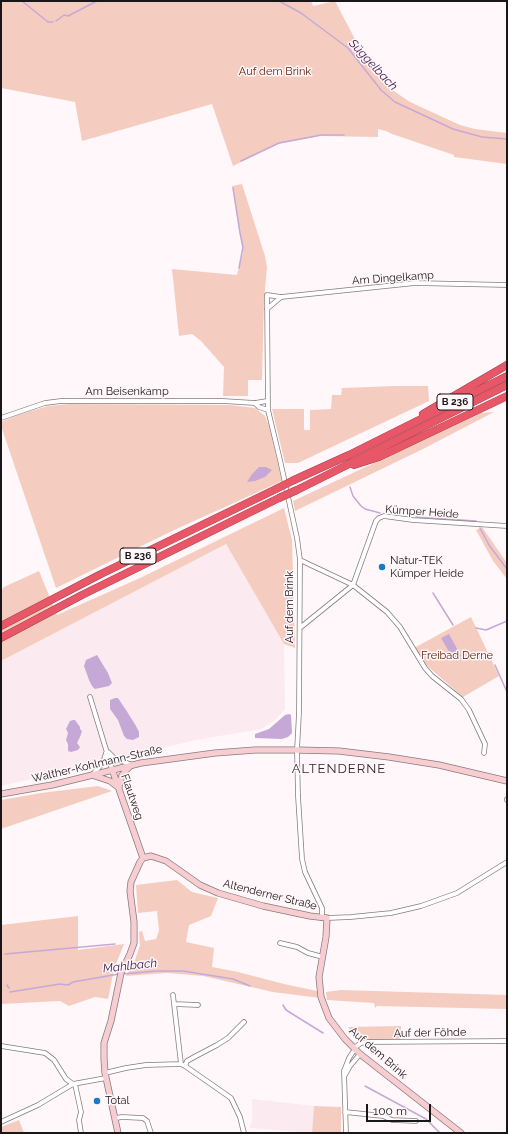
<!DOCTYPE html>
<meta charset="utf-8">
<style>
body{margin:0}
#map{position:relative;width:508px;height:1134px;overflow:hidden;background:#fff7f9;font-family:Raleway,sans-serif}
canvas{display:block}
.frame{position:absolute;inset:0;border:2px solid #191617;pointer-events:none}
.scale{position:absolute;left:366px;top:1104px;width:65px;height:18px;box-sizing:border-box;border:2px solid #191617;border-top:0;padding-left:5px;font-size:12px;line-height:14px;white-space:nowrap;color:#191617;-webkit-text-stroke:3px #fff7f9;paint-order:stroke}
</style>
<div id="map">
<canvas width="508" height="1134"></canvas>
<div class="frame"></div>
<div class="scale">100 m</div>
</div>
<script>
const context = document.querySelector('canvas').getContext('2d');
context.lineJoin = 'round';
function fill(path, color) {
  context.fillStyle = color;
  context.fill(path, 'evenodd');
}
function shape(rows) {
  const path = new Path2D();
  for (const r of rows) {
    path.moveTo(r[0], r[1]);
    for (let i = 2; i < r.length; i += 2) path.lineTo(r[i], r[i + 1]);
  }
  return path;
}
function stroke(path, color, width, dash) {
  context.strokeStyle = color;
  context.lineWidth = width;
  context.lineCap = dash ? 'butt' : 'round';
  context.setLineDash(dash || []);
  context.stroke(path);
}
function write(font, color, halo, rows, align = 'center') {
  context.font = font + ' Raleway,sans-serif';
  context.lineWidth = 3;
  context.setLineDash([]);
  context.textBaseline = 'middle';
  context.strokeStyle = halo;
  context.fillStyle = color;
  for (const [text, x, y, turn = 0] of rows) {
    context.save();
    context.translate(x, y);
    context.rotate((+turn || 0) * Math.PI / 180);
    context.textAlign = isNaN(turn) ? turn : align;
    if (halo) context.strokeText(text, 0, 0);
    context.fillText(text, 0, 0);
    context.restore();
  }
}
const built = shape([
 [226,544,284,644,285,709,274,721,261,729,196,740,1,786,1,661],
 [252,1099,314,1106,312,1133,250,1128,250,1124,252,1123]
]);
const green = shape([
 [1,1,311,1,313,6,335,1,368,64,385,85,410,102,460,125,475,129,507,133,507,164,454,157,454,155,392,134,386,131,378,129,378,137,321,136,278,144,233,166,212,104,82,141,75,102,1,88],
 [242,184,265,256,267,267,264,300,262,380,248,380,248,396,223,396,224,367,201,341,192,334,179,336,172,269,237,275,243,253,232,186],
 [395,386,428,386,429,401,298,463,285,463,272,409,304,409,304,430,310,430,310,410,331,409,332,395,341,395,342,388],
 [69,404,230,405,255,408,265,416,269,426,282,481,170,532,56,588,1,426,1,422,18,415,48,406],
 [494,412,425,448,295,511,293,501,481,413],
 [284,508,292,540,295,648,284,644,226,544,1,661,1,591,4,587,39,571,57,615,140,578],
 [482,527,507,563,507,579,493,561,476,530],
 [471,617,499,676,463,697,425,664,414,648],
 [98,786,112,791,1,829,1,800,41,793],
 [177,880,192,892,218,898,211,916,189,925,186,942,214,948,212,967,238,972,284,984,317,991,320,998,273,992,203,976,167,973,126,976,134,963,140,945,139,932,142,931,145,941,156,939,159,931,157,911,138,913,136,885],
 [78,916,78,950,124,944,114,969,108,999,95,997,69,1006,60,1001,1,1004,1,925],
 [341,990,507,995,507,1009,377,1006,375,1008,374,1003,327,1000,326,992],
 [401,1026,401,1039,358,1041,348,1027],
 [314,1106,341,1107,341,1133,312,1133],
 [19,1120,24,1133,1,1133,1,1127]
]);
const water = shape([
 [259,467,266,467,272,470,265,477,255,481,247,482,252,474],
 [449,634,461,656,454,660,441,638],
 [97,655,108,673,112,683,109,686,95,689,92,686,89,680,84,666,86,660],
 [115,698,118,698,126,710,136,726,139,732,139,737,133,740,127,739,124,736,118,720,110,709,110,700],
 [289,714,291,715,292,733,288,737,282,739,255,738,255,734,269,729,285,715],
 [73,720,75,720,80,727,80,729,82,731,80,737,77,743,80,747,78,750,71,752,68,751,68,744,66,740,68,733,66,729,70,721]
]);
const stream = shape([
 [22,1,48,22,53,22],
 [279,1,301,13,348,48,381,90,395,102,453,129,482,137,507,139],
 [56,21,64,15,68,16,97,1],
 [241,161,279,143,321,135,344,135],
 [233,188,240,233,243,247,239,268],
 [350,487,353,496,361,506,365,509,380,513],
 [416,517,476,521],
 [480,528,489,545,507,569],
 [433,593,453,625],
 [476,628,486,630,507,621],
 [495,665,507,692],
 [5,954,115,944],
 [123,974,156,971,183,971,233,979,250,986],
 [7,985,9,988],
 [10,992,60,984,68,985,73,982,119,974],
 [283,1005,286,1010,323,1033],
 [365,1086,426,1119,440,1133]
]);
const street = shape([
 [267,309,281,297],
 [255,403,259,407,268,410],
 [1,418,45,403,61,401,223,401,255,403,267,401],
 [300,560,353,585,387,612,400,627,425,668,432,676,461,699,469,710,485,744,484,753],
 [301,627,353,585,376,521,379,518,384,516,413,520,507,526],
 [90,697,112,769],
 [108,752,116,760,125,762,131,765],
 [92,775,103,763,106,753],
 [507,799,507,800],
 [322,918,322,908,305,872,302,859,298,796,297,750,299,713,300,560,297,538,280,460,268,410,267,295,281,297,415,283,507,285],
 [327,918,351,917,391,913,421,906,457,893,507,862],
 [280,943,297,947,308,953,323,957],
 [173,995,174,1004,198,1005],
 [174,1004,181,1064],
 [1,1046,45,1053,54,1060,66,1079,73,1084],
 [354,1048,361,1043,368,1042,507,1041],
 [185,1066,187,1061,196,1056,217,1045,228,1038,244,1022],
 [105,1073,126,1068,146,1065,181,1064,185,1066,231,1098,240,1117,244,1133],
 [345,1075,350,1066,360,1054],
 [75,1084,81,1112,79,1120,81,1133],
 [345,1112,383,1116,392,1120,416,1121],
 [116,1118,122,1117,143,1118,147,1121,151,1133],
 [1,1122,38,1105,73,1084,106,1078],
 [346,1133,344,1071,349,1058,355,1049]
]);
const secondary = shape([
 [112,769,143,858],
 [92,775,110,781,118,787],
 [119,787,122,775,131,765],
 [1,794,52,785,141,763,215,753,255,750,297,750,339,751,389,757,439,765,507,781],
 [118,1133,105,1073,104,1059,104,1043,111,1021,121,973,130,954,134,943,134,922,130,891,131,882,140,862,143,858,151,856,166,861,200,885,218,893,263,906,310,916,327,918,326,937,319,977,321,997,329,1018,345,1039,360,1054,461,1133]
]);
const highway = shape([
 [423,414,507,365],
 [354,465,379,457,507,396],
 [294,480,349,455,507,376],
 [297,490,507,385],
 [1,626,101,574,276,489],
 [1,638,82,595,279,498]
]);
const highwayBridge = shape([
 [276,489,294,480],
 [279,498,297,490]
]);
const markers = [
 [382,567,4,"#1c79c6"],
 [97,1101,4,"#1c79c6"]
];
const shields = [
 [455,402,36],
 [138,556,36]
];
const shieldNames = [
 ["B 236",455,402],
 ["B 236",138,556]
];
const parkNames = [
 ["Auf dem Brink",275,72],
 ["Freibad Derne",457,656]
];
const streetNames = [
 ["Am Dingelkamp",393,278,-4],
 ["Am Beisenkamp",127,392],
 ["Kümper Heide",422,512,4],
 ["Auf dem Brink",290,607,-90],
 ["Walther-Kohlmann-Straße",97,764,-13],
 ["Flautweg",132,797,71],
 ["Altenderner Straße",270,895,14],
 ["Auf der Föhde",430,1033,-1],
 ["Auf dem Brink",378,1053,41]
];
const poiNames = [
 ["Natur-TEK",390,561],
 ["Kümper Heide",390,574],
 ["Total",105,1101]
];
const waterNames = [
 ["Süggelbach",373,65,47],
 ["Mahlbach",130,966,-6]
];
const quarterNames = [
 ["ALTENDERNE",339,769]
];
fill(built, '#fbeaf0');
fill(green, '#f5cdc0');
fill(water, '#c6a8d7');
stroke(stream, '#c6a8d7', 1.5);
stroke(street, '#837c7e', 5.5);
stroke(secondary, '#837c7e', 7);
stroke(highway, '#9f404b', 8);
stroke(street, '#fff', 4);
stroke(secondary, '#f8cdd1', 5.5);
stroke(highway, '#e75767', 7);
stroke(highwayBridge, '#9f404b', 8, []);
stroke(highwayBridge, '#e75767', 7);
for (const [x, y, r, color] of markers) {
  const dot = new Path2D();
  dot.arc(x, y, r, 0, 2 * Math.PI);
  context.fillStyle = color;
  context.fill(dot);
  stroke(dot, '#fff7f9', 1.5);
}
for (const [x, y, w] of shields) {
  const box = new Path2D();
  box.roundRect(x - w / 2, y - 8, w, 16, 3);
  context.fillStyle = '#fff7f9';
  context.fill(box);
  stroke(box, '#191617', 1);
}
write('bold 10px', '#191617', null, shieldNames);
write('11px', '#67230b', '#fff7f9', parkNames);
write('11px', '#191617', '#fff7f9', streetNames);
write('11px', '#191617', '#fff7f9', poiNames, 'left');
write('italic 12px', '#3d174f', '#fff7f9', waterNames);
context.letterSpacing = '1px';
write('13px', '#2f292b', '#fff7f9', quarterNames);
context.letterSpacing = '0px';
</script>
